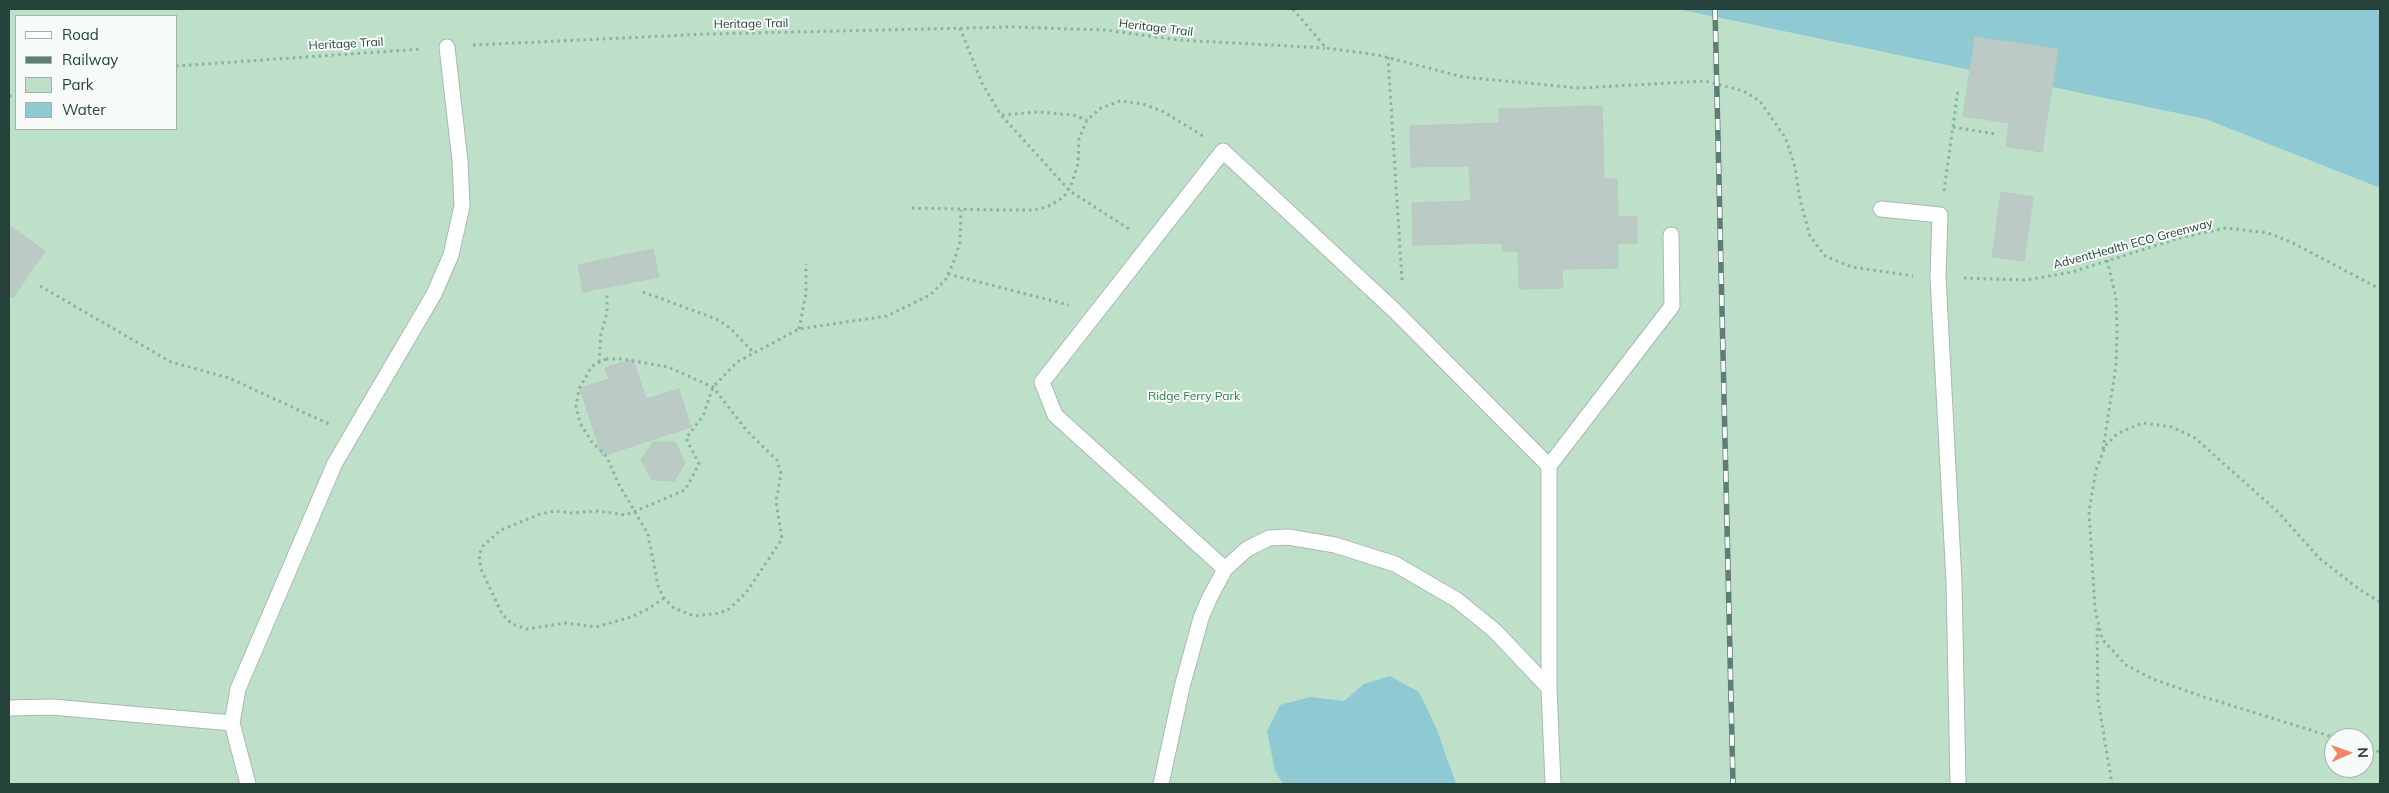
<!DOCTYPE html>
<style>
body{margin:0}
#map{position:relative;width:2389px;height:793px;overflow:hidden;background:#e6efeb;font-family:Mulish,sans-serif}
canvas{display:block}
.frame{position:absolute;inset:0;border:10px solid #24423a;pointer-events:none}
.legend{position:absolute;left:15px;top:15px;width:162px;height:115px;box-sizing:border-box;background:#f7fbf9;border:1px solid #a3b1ad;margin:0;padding:6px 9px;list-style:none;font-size:15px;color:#24423a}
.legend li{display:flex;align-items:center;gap:10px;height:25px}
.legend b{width:25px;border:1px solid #a3b1ad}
.north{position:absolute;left:2324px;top:728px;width:50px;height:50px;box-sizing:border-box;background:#f7fbf9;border:1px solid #a3b1ad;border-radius:50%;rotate:88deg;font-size:14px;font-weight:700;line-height:20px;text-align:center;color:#24423a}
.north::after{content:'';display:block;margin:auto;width:18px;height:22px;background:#f4845f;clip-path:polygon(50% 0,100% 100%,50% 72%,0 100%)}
</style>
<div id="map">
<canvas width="2389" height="793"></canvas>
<div class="frame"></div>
<ul class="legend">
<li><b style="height:6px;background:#fff"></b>Road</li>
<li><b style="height:6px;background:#5f7d75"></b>Railway</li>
<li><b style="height:14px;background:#bfe0c8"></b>Park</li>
<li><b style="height:14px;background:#8ec9d4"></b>Water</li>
</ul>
<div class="north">N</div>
</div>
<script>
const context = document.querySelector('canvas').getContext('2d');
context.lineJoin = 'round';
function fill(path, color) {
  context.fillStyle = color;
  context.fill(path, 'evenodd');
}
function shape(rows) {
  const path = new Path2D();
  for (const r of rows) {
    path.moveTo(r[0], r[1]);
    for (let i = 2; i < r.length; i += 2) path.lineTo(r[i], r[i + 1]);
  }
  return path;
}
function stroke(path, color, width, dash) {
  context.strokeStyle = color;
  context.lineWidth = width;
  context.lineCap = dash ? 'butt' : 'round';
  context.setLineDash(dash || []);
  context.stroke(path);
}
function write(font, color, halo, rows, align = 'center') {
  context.font = font + ' Mulish,sans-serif';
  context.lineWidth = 4;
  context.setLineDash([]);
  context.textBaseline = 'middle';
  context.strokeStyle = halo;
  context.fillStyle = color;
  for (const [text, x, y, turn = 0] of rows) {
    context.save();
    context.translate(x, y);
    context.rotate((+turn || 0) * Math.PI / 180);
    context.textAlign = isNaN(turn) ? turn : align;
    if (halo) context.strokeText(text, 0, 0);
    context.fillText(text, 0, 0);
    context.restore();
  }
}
const green = shape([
 [9,9,1677,9,2205,119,2380,188,2380,784,9,784],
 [16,16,176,16,176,129,16,129],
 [2334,738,2364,738,2364,768,2334,768]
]);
const water = shape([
 [1677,9,2380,9,2380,188,2205,119],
 [1390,676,1419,692,1437,730,1456,784,1283,784,1275,771,1267,731,1280,705,1310,697,1344,701,1364,684]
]);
const building = shape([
 [1975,37,2058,49,2042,152,2006,146,2009,123,1963,116,1975,37],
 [1602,106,1604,179,1617,179,1618,217,1637,217,1637,243,1618,243,1618,268,1562,269,1563,288,1519,289,1518,251,1503,251,1502,243,1413,245,1412,203,1471,201,1469,166,1411,167,1410,126,1499,123,1499,109,1602,106],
 [2001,192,2033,197,2024,261,1992,257,2001,192],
 [9,225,45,251,13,298,9,295,9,225],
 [653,249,659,277,583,292,578,265,653,249],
 [633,359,646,399,679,389,691,427,602,456,580,388,609,379,605,368,633,359],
 [653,442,675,442,685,463,674,481,652,480,641,460,653,442]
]);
const path = shape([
 [1293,9,1326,48,1378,55,1463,77,1579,88,1705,81,1743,91,1760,101,1786,139,1795,167,1800,200,1810,236,1825,256,1852,267,1913,276],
 [960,28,982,83,1001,115,1070,191,1129,229],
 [473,45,708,34,1011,27,1105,30,1179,40,1325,48],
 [1388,57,1402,281],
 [176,66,422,49],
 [9,96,16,95],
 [1002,115,1037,112,1073,115,1087,120],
 [1953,127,1996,134],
 [1944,191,1958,90],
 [912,208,998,210,1033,210,1047,207,1064,197,1072,183,1078,164,1079,139,1087,120,1101,108,1120,101,1143,104,1164,112,1203,136],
 [948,274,1069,305],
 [1964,278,2026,280,2072,272,2183,237,2226,228,2268,233,2291,242,2380,289],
 [40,286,171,362,229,378,329,424],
 [643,292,719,320,731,329,754,353],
 [799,329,806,293,806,264],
 [606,359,622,359,668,367,713,387,747,431,777,460,781,474,776,502,782,539,746,593,729,609,720,613,694,616,674,608,664,598,658,586,648,534,618,483,607,457,592,442,580,423,576,406,579,389,592,366,606,359],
 [599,362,601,334,607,313,607,294],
 [2103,449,2116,366,2117,329,2116,298,2107,260],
 [664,598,648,609,631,617,596,627,566,623,527,629,512,624,502,614,481,569,479,555,483,546,501,530,540,514,555,511,571,513,598,511,626,515,685,490,699,464,686,438,703,416,713,387,737,362,799,329,887,316,930,295,946,279,954,261,960,242,961,210],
 [2097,628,2098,700,2112,784],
 [2336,738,2204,697,2153,679,2126,665,2102,639,2095,609,2089,511,2096,470,2106,445,2118,433,2143,423,2172,427,2195,438,2278,512,2319,558,2359,589,2380,602],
 [2364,747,2380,752]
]);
const minor = shape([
 [1881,209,1940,215,1938,277,1954,582,1958,784],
 [1225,569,1055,415,1042,382,1223,151,1395,311,1549,466],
 [1549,688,1549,466,1672,306,1671,235],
 [9,708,52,707,232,723],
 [248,784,232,723,238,689,335,463,434,294,451,255,462,206,460,161,447,47],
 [1161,784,1182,687,1201,618,1210,597,1225,569,1247,549,1269,538,1288,537,1335,545,1395,564,1457,600,1495,631,1549,688,1553,784]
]);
const rail = shape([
 [1715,9,1733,784]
]);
const streetNames = [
 ["Heritage Trail",751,24,-1],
 ["Heritage Trail",1156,28,7],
 ["Heritage Trail",346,44,-3],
 ["AdventHealth ECO Greenway",2133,244,-15]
];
const parkNames = [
 ["Ridge Ferry Park",1194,396]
];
fill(green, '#bfe0c8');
fill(water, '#8ec9d4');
fill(building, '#bbcac4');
stroke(building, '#b8c9c2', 1);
stroke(minor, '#a8b8b2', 17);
stroke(path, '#86b3a5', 3, [2.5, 4]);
stroke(minor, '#fff', 15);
stroke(rail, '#5f7d75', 5.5);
stroke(rail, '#f7fbf9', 4, [11]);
write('12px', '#24423a', '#f7fbf9', streetNames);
write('12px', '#2d7a4b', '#f7fbf9', parkNames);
</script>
